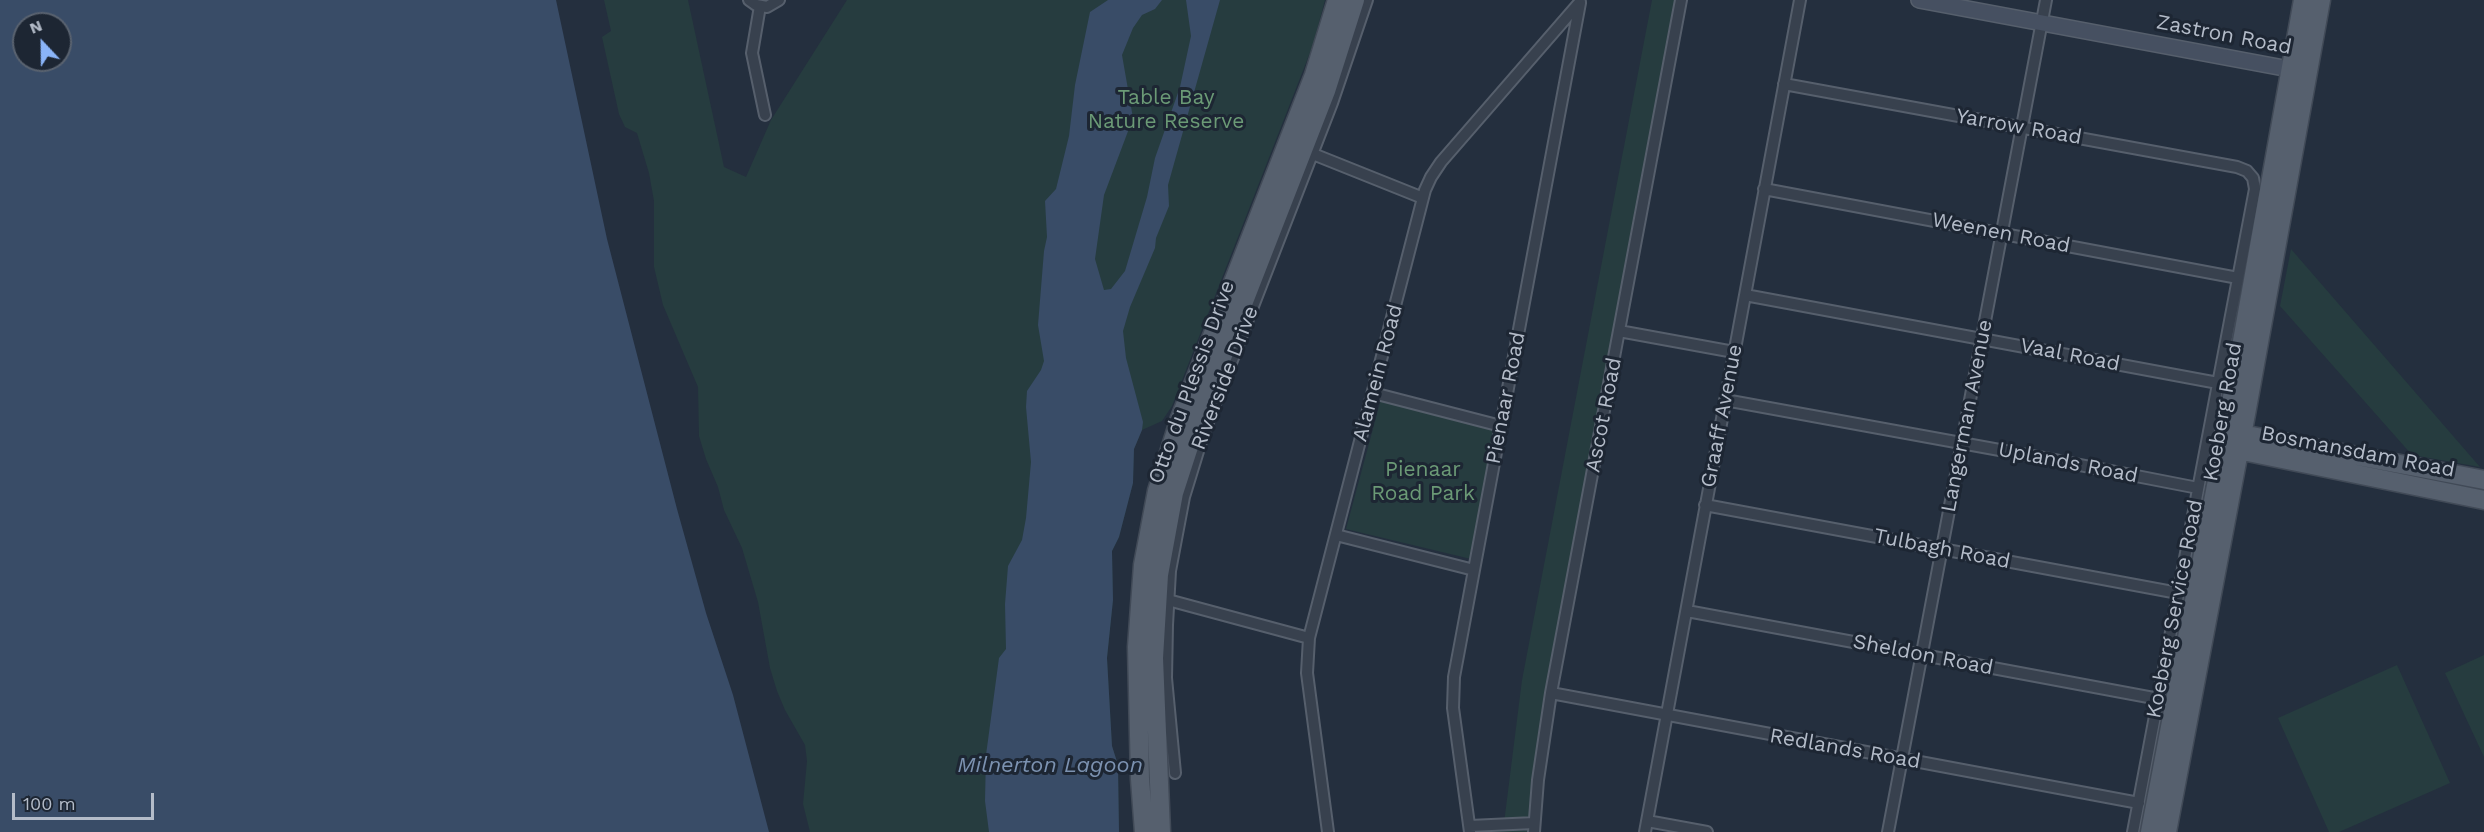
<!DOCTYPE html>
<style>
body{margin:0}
#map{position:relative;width:2484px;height:832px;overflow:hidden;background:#242f3e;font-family:"Work Sans",sans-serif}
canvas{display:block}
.north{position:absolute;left:12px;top:12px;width:60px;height:60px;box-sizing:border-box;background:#1d2633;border:2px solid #59626f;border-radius:50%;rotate:338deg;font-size:16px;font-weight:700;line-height:24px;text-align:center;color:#b4bcc9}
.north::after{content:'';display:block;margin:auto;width:21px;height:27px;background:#8ab4f8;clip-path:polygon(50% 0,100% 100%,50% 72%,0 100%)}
.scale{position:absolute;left:12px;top:793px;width:142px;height:27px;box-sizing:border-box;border:3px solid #b4bcc9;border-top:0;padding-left:8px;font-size:18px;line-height:21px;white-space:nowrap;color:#b4bcc9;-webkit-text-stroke:4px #1d2633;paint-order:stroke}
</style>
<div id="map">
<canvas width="2484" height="832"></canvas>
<div class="north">N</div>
<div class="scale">100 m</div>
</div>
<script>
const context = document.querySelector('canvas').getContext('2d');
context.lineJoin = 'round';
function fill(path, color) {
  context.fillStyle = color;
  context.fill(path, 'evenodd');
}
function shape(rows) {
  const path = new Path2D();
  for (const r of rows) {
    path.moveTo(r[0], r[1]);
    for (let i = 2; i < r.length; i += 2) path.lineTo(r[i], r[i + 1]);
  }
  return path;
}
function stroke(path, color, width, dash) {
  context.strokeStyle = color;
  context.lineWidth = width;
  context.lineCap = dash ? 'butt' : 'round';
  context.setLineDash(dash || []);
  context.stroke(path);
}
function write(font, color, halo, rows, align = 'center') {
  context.font = font + ' "Work Sans",sans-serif';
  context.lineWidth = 6;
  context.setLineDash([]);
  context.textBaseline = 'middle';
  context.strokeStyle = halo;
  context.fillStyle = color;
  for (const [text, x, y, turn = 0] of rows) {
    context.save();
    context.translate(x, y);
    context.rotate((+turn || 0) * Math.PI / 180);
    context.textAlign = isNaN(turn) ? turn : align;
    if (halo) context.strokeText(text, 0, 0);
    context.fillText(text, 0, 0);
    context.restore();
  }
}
const green = shape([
 [604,0,688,0,724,167,746,177,771,120,847,0,1325,0,1313,45,1172,406,1162,421,1142,430,1134,449,1133,483,1119,537,1112,551,1113,600,1107,658,1112,746,1118,765,1119,832,810,832,803,804,807,761,805,745,785,710,777,691,770,668,758,602,742,548,724,510,718,487,706,459,699,436,698,387,663,305,654,267,654,201,649,173,637,133,625,127,619,114,602,37,611,31],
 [1652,0,1681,0,1551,693,1534,832,1470,832,1504,823,1522,680],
 [2291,249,2480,467,2412,455,2280,306],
 [1381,399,1496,427,1471,559,1346,529],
 [2484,655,2484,757,2445,673],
 [2397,665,2450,783,2339,832,2329,832,2278,718]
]);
const water = shape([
 [0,0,556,0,607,239,677,509,706,613,733,695,769,832,0,832],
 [24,24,60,24,60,60,24,60],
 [1108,0,1162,0,1155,9,1142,15,1133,28,1122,55,1133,118,1104,195,1095,259,1104,290,1111,289,1125,271,1147,197,1155,158,1180,87,1191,36,1186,0,1220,0,1168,185,1169,206,1156,238,1155,248,1130,307,1123,331,1126,358,1143,422,1142,430,1134,449,1133,483,1119,537,1112,551,1113,600,1107,658,1112,746,1118,765,1119,832,989,832,985,801,986,755,999,658,1006,649,1005,604,1008,566,1022,540,1026,518,1031,462,1026,407,1027,391,1041,370,1044,361,1038,325,1044,251,1047,237,1045,201,1056,189,1069,136,1075,85,1090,12]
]);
const street = shape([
 [749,0,756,5,767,7,779,0],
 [760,6,752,53,765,115],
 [1784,84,2237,167,2247,171,2253,178,2255,189,2133,832],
 [1313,154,1423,198],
 [1764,189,2238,278],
 [1745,295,2218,383],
 [1619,331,1734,352],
 [1373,393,1501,426],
 [1725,400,2049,459,2198,488],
 [1705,505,2178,593],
 [1336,535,1474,570],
 [1168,600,1309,638],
 [1687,611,2159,699],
 [1551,693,2139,803],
 [1175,773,1166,678,1167,625,1170,571,1184,497,1203,435,1332,103,1367,0],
 [1647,821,1707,832],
 [1470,826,1534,823],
 [1328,832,1307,673,1309,638,1425,190,1431,177,1441,162,1580,2],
 [1470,832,1453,708,1454,677,1580,3],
 [1534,832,1538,780,1551,693,1681,0],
 [1645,832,1800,0],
 [1888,832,2046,0]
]);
const secondary = shape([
 [1919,0,2300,71]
]);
const primary = shape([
 [2231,432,2484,480],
 [2228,448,2484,500],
 [1144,832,1140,779,1137,647,1143,565,1157,491,1180,418,1314,75,1337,0],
 [1161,832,1154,658,1159,575,1174,493,1197,422,1326,91,1355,0],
 [2150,832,2219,470,2303,0],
 [2167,832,2246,414,2321,0]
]);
const streetNames = [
 ["Zastron Road",2224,35,11],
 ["Yarrow Road",2019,127,10],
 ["Weenen Road",2001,233,11],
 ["Vaal Road",2070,355,11],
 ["Alamein Road",1378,373,-75],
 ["Riverside Drive",1225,378,-69],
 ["Otto du Plessis Drive",1192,382,-70],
 ["Pienaar Road",1506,398,-79],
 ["Koeberg Road",2223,412,-80],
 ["Ascot Road",1604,415,-79],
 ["Graaff Avenue",1722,416,-79],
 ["Langerman Avenue",1967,416,-79],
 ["Bosmansdam Road",2358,452,11],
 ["Uplands Road",2068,463,11],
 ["Tulbagh Road",1942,549,11],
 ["Koeberg Service Road",2175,609,-79],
 ["Sheldon Road",1923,655,11],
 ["Redlands Road",1845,749,10]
];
const parkNames = [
 ["Table Bay",1166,98],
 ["Nature Reserve",1166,122],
 ["Pienaar",1423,470],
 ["Road Park",1423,494]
];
const waterNames = [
 ["Milnerton Lagoon",1050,766]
];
fill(green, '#263c3f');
fill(water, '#394c67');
stroke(street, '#565f6c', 14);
stroke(secondary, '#565f6c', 18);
stroke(primary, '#414a57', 21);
stroke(street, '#38414e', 10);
stroke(secondary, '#465061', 15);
stroke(primary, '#56606e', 18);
write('21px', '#b4bcc9', '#1d2633', streetNames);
write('21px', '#6b9a76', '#1d2633', parkNames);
write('italic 22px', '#7c92b1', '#1d2633', waterNames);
</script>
